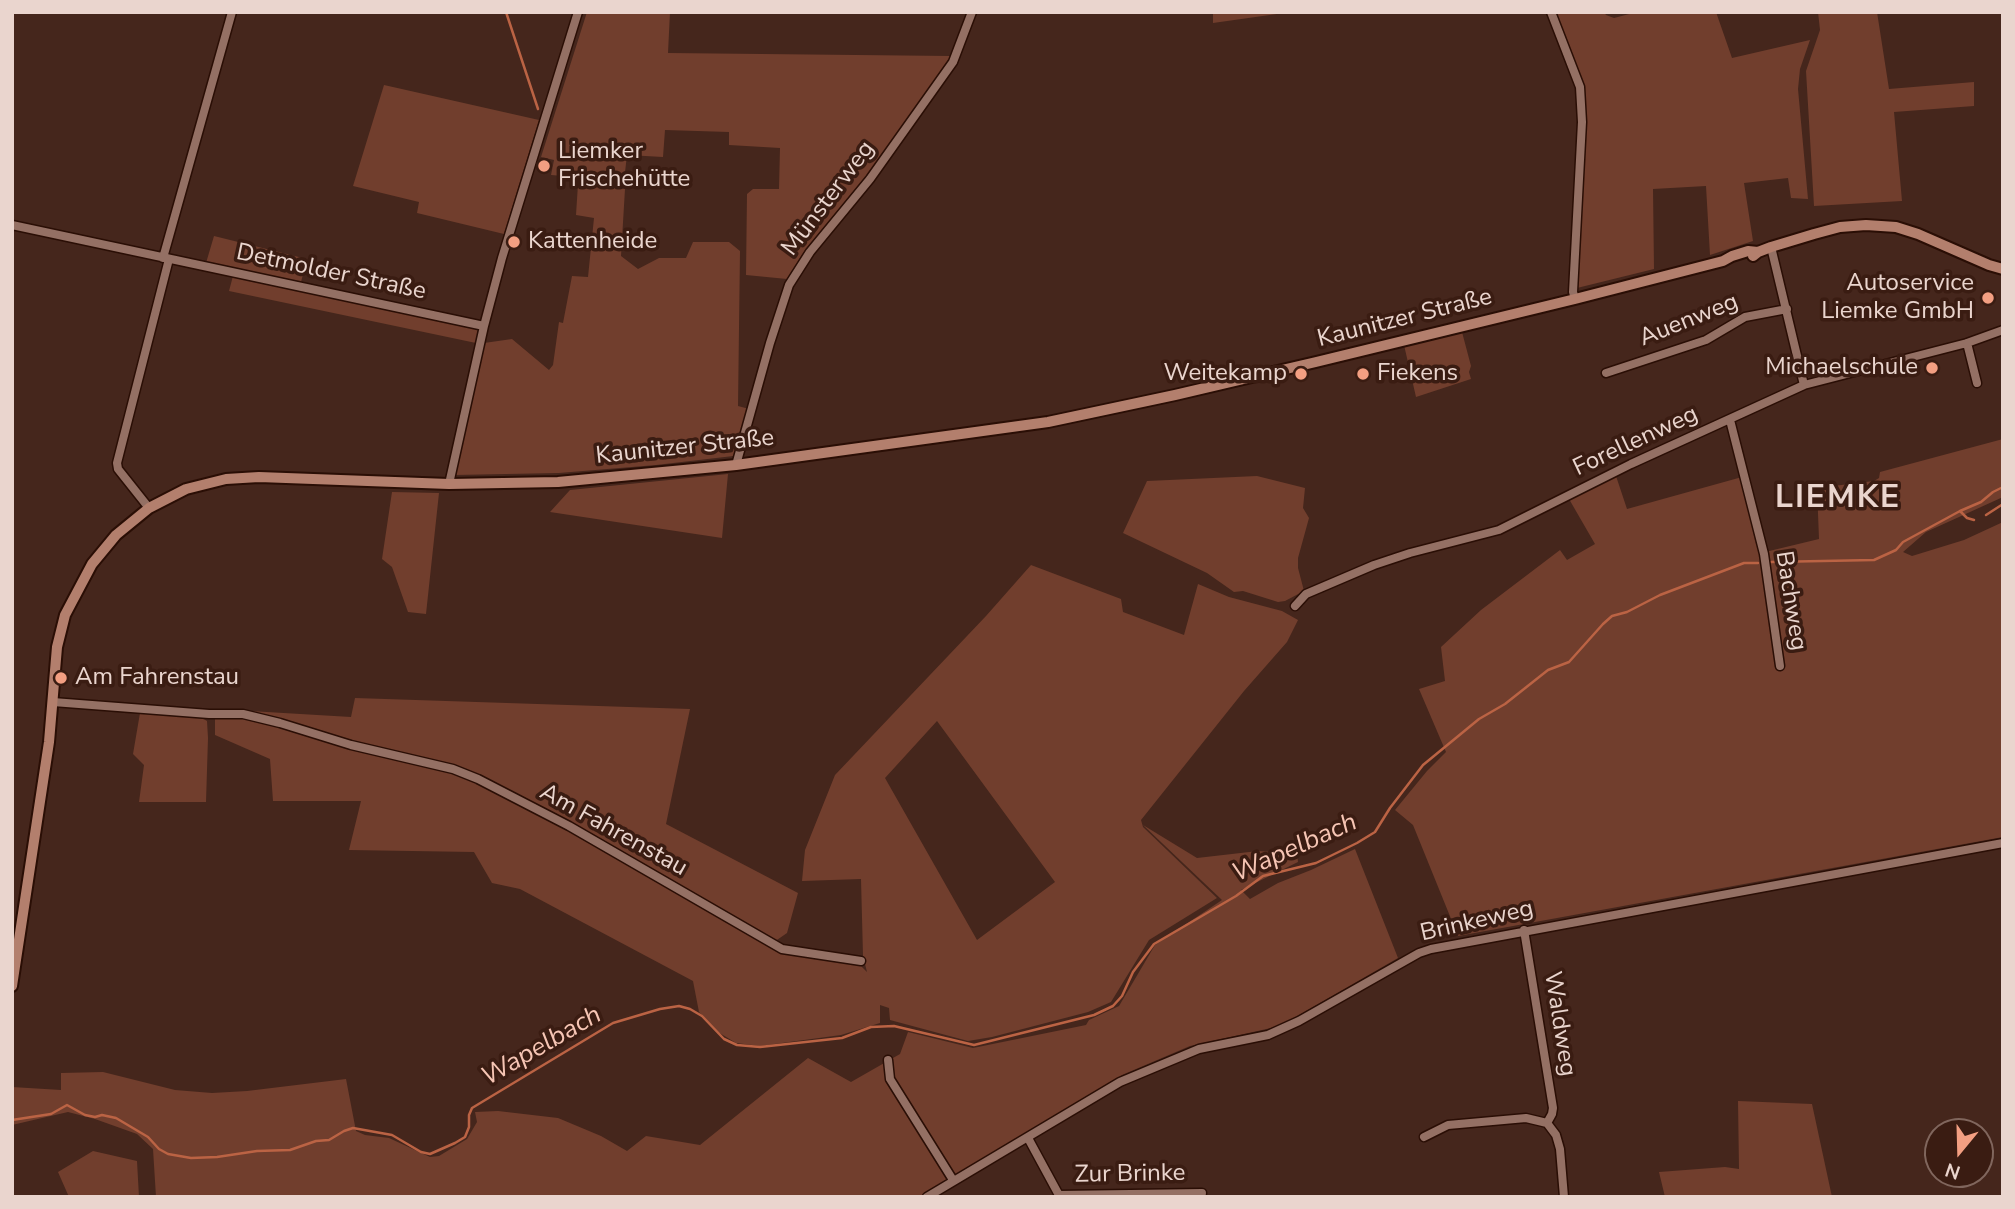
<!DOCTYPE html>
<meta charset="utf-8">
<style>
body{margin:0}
#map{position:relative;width:2015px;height:1209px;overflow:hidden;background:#45261c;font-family:"Nunito Sans",sans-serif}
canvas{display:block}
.frame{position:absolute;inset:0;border:14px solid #ead5ce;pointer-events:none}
.north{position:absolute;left:1924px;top:1118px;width:70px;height:70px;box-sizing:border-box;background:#3a1c12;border:2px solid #80665d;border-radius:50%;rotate:199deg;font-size:19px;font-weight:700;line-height:28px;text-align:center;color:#ead5ce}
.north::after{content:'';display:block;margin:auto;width:24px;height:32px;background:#f39f82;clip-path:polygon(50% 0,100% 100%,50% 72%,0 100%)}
</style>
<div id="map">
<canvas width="2015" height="1209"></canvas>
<div class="frame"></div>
<div class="north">N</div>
</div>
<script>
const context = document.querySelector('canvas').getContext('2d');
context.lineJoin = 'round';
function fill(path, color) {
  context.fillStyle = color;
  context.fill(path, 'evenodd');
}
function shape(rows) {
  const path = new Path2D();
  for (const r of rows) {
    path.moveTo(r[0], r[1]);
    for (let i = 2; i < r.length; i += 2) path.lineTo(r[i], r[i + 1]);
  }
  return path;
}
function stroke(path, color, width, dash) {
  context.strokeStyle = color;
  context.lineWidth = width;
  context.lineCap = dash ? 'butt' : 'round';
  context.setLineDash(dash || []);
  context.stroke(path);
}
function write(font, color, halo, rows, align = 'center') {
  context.font = font + ' "Nunito Sans",sans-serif';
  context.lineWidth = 7;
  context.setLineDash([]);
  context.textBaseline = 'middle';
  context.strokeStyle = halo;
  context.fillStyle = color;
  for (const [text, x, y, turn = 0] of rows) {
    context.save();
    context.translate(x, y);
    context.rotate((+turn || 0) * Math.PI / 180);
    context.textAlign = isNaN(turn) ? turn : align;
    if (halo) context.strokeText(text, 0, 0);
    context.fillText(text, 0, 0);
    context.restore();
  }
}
const green = shape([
 [587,12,670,12,668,53,951,56,868,177,805,250,787,279,746,275,747,194,753,189,779,189,780,148,729,145,729,132,665,130,663,157,627,155,624,181,551,175,554,160,541,157],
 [1213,12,1291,12,1213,23],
 [1555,12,1604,12,1606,15,1614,18,1637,12,1716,12,1732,58,1810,40,1800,69,1798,89,1808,199,1791,198,1788,178,1744,183,1753,241,1710,255,1706,186,1653,189,1654,269,1577,288,1582,86],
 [1818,12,1877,12,1889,89,1974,82,1974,106,1894,112,1902,201,1814,206,1806,71,1820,30],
 [384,85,539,120,504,234,417,213,419,202,353,186],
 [578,184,625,189,621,256,638,269,659,258,686,258,693,242,729,242,740,251,738,406,753,410,742,455,656,465,559,473,454,475,484,343,512,339,549,370,553,365,559,322,563,323,572,276,588,277,594,218,576,215],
 [214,236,307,259,301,282,206,263],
 [233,276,478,328,476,343,229,291],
 [1462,332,1471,366,1469,372,1471,379,1416,397,1404,345],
 [2003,439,2003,497,1926,532,1903,552,1912,556,1964,540,2003,522,2003,837,1458,936,1413,825,1395,810,1427,771,1446,752,1419,689,1445,681,1441,647,1481,610,1560,550,1567,560,1595,544,1569,499,1616,476,1627,509,1742,477,1761,553,1819,539,1817,488,1874,481,1879,478,1880,472],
 [728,474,722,538,550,512,570,490],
 [1257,476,1305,488,1303,508,1309,518,1298,558,1298,568,1304,591,1285,601,1278,602,1243,591,1234,592,1207,573,1123,533,1147,481],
 [392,492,439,493,426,614,408,612,392,567,382,559],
 [1031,565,1121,599,1123,612,1184,635,1198,584,1229,597,1282,611,1298,620,1287,642,1244,691,1141,820,1143,827,1217,898,1149,940,1111,1002,1088,1012,992,1037,968,1041,890,1020,889,1008,880,1005,880,1023,841,1035,760,1046,736,1043,718,1032,699,1012,693,981,520,889,492,883,474,852,349,850,361,801,273,801,270,759,215,735,215,716,245,718,250,711,351,717,355,698,690,709,666,824,798,893,787,933,774,942,781,951,860,965,867,972,863,956,861,879,802,881,805,850,835,775,986,616],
 [937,721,1055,882,977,940,885,778],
 [140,713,200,717,207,721,208,738,206,802,139,802,144,765,133,754],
 [1143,825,1197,858,1258,851,1297,854,1298,862,1241,890,1250,899,1278,883,1311,870,1355,849,1398,958,1280,1026,1190,1046,1122,1075,921,1197,156,1197,153,1149,137,1134,95,1119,68,1112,12,1125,12,1087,61,1090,61,1073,103,1072,175,1090,212,1093,247,1091,346,1079,356,1131,365,1135,389,1138,430,1157,439,1156,467,1139,477,1122,475,1112,498,1111,558,1118,601,1136,627,1151,646,1136,700,1145,808,1058,851,1082,900,1054,908,1032,973,1048,1086,1025,1089,1020,1119,1006,1155,945,1222,900],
 [1738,1101,1812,1104,1832,1197,1665,1197,1659,1172,1725,1167,1739,1169],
 [93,1151,137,1161,139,1197,69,1197,58,1172]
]);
const stream = shape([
 [506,12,538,109],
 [1960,511,1967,518,1974,520],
 [1986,515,2003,504],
 [1771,562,1874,560,1896,550,1903,542,1960,511,1981,502,1993,492,2003,487],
 [12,1120,51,1114,67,1105,85,1115,95,1117,102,1115,116,1118,148,1137,159,1149,168,1154,191,1158,217,1157,257,1151,290,1150,316,1141,329,1140,344,1131,353,1128,392,1135,421,1152,430,1154,455,1143,465,1137,469,1127,469,1115,472,1108,613,1023,660,1009,679,1006,690,1009,702,1016,724,1039,737,1045,760,1047,842,1038,871,1027,894,1026,974,1045,1094,1015,1113,1006,1122,996,1133,972,1154,944,1236,896,1263,876,1316,863,1357,843,1375,832,1390,808,1423,765,1479,719,1505,704,1548,670,1569,662,1603,624,1612,616,1627,612,1660,595,1744,563,1758,563]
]);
const street = shape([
 [1551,12,1580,87,1582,122,1573,292,1575,299],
 [12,225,484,326],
 [1771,247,1804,385],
 [163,258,232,12],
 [1967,343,1977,383],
 [1606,373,1706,340,1745,317,1787,309],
 [1730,420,1764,554,1780,666],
 [736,465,770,343,789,285,810,252,870,179,953,62,972,12],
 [449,484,484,326,502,258,578,12],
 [149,508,118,469,117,463,169,259],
 [1295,606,1306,594,1374,565,1410,553,1499,530,1631,464,1804,385,1967,343,2003,330],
 [53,702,209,714,243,714,280,723,351,745,453,769,478,779,569,826,782,949,861,961],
 [1524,930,1553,1108,1552,1114,1547,1123],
 [888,1060,890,1079,953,1180],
 [1424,1137,1448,1125,1526,1118,1547,1123,1556,1135,1560,1149,1564,1197],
 [1028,1138,1060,1197],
 [1059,1195,1202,1193],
 [927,1197,1120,1082,1199,1049,1268,1035,1299,1021,1419,953,1431,949,2003,843]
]);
const secondary = shape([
 [1753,256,1758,252,1771,247,1814,234,1840,227,1866,225,1896,227,1918,234,1989,265,2003,269],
 [12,986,49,742,57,647,65,615,92,564,116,535,149,508,186,489,226,479,259,477,449,484,558,482,736,465,1048,422,1175,395,1316,362,1575,299,1723,261,1732,256,1748,251,1758,252]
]);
const markers = [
 [544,166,7,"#f39f82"],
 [514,242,7,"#f39f82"],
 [1988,298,7,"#f39f82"],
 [1932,368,7,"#f39f82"],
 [1301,374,7,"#f39f82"],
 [1363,374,7,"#f39f82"],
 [61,678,7,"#f39f82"]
];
const poiNames = [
 ["Liemker",558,152],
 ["Frischehütte",558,180],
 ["Kattenheide",528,242],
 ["Autoservice",1974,284,"right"],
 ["Liemke GmbH",1974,312,"right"],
 ["Michaelschule",1918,368,"right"],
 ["Weitekamp",1287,374,"right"],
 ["Fiekens",1377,374],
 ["Am Fahrenstau",75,678]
];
const streetNames = [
 ["Münsterweg",829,199,-53],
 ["Detmolder Straße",331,273,12],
 ["Kaunitzer Straße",1405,319,-14],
 ["Auenweg",1689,321,-22],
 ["Forellenweg",1636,442,-25],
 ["Kaunitzer Straße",685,448,-6],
 ["Bachweg",1790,601,81],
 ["Am Fahrenstau",613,831,29],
 ["Brinkeweg",1477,922,-13],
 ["Waldweg",1559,1024,81],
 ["Zur Brinke",1130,1175,-1]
];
const waterNames = [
 ["Wapelbach",1295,849,-24],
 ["Wapelbach",542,1047,-30]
];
const districtNames = [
 ["LIEMKE",1838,499]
];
fill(green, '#713e2d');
stroke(stream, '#bb6344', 2.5);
stroke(street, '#2a0e05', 11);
stroke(secondary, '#2a0e05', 14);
stroke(street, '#947064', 8);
stroke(secondary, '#b37f6d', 10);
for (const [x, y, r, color] of markers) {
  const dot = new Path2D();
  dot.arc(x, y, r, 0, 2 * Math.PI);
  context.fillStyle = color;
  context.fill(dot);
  stroke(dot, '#3a1c12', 2.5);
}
write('24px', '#ead5ce', '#3a1c12', poiNames, 'left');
write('24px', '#ead5ce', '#3a1c12', streetNames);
write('italic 26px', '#f6c5b4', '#3a1c12', waterNames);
context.letterSpacing = '2px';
write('bold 32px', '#ead5ce', '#3a1c12', districtNames);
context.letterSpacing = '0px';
</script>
